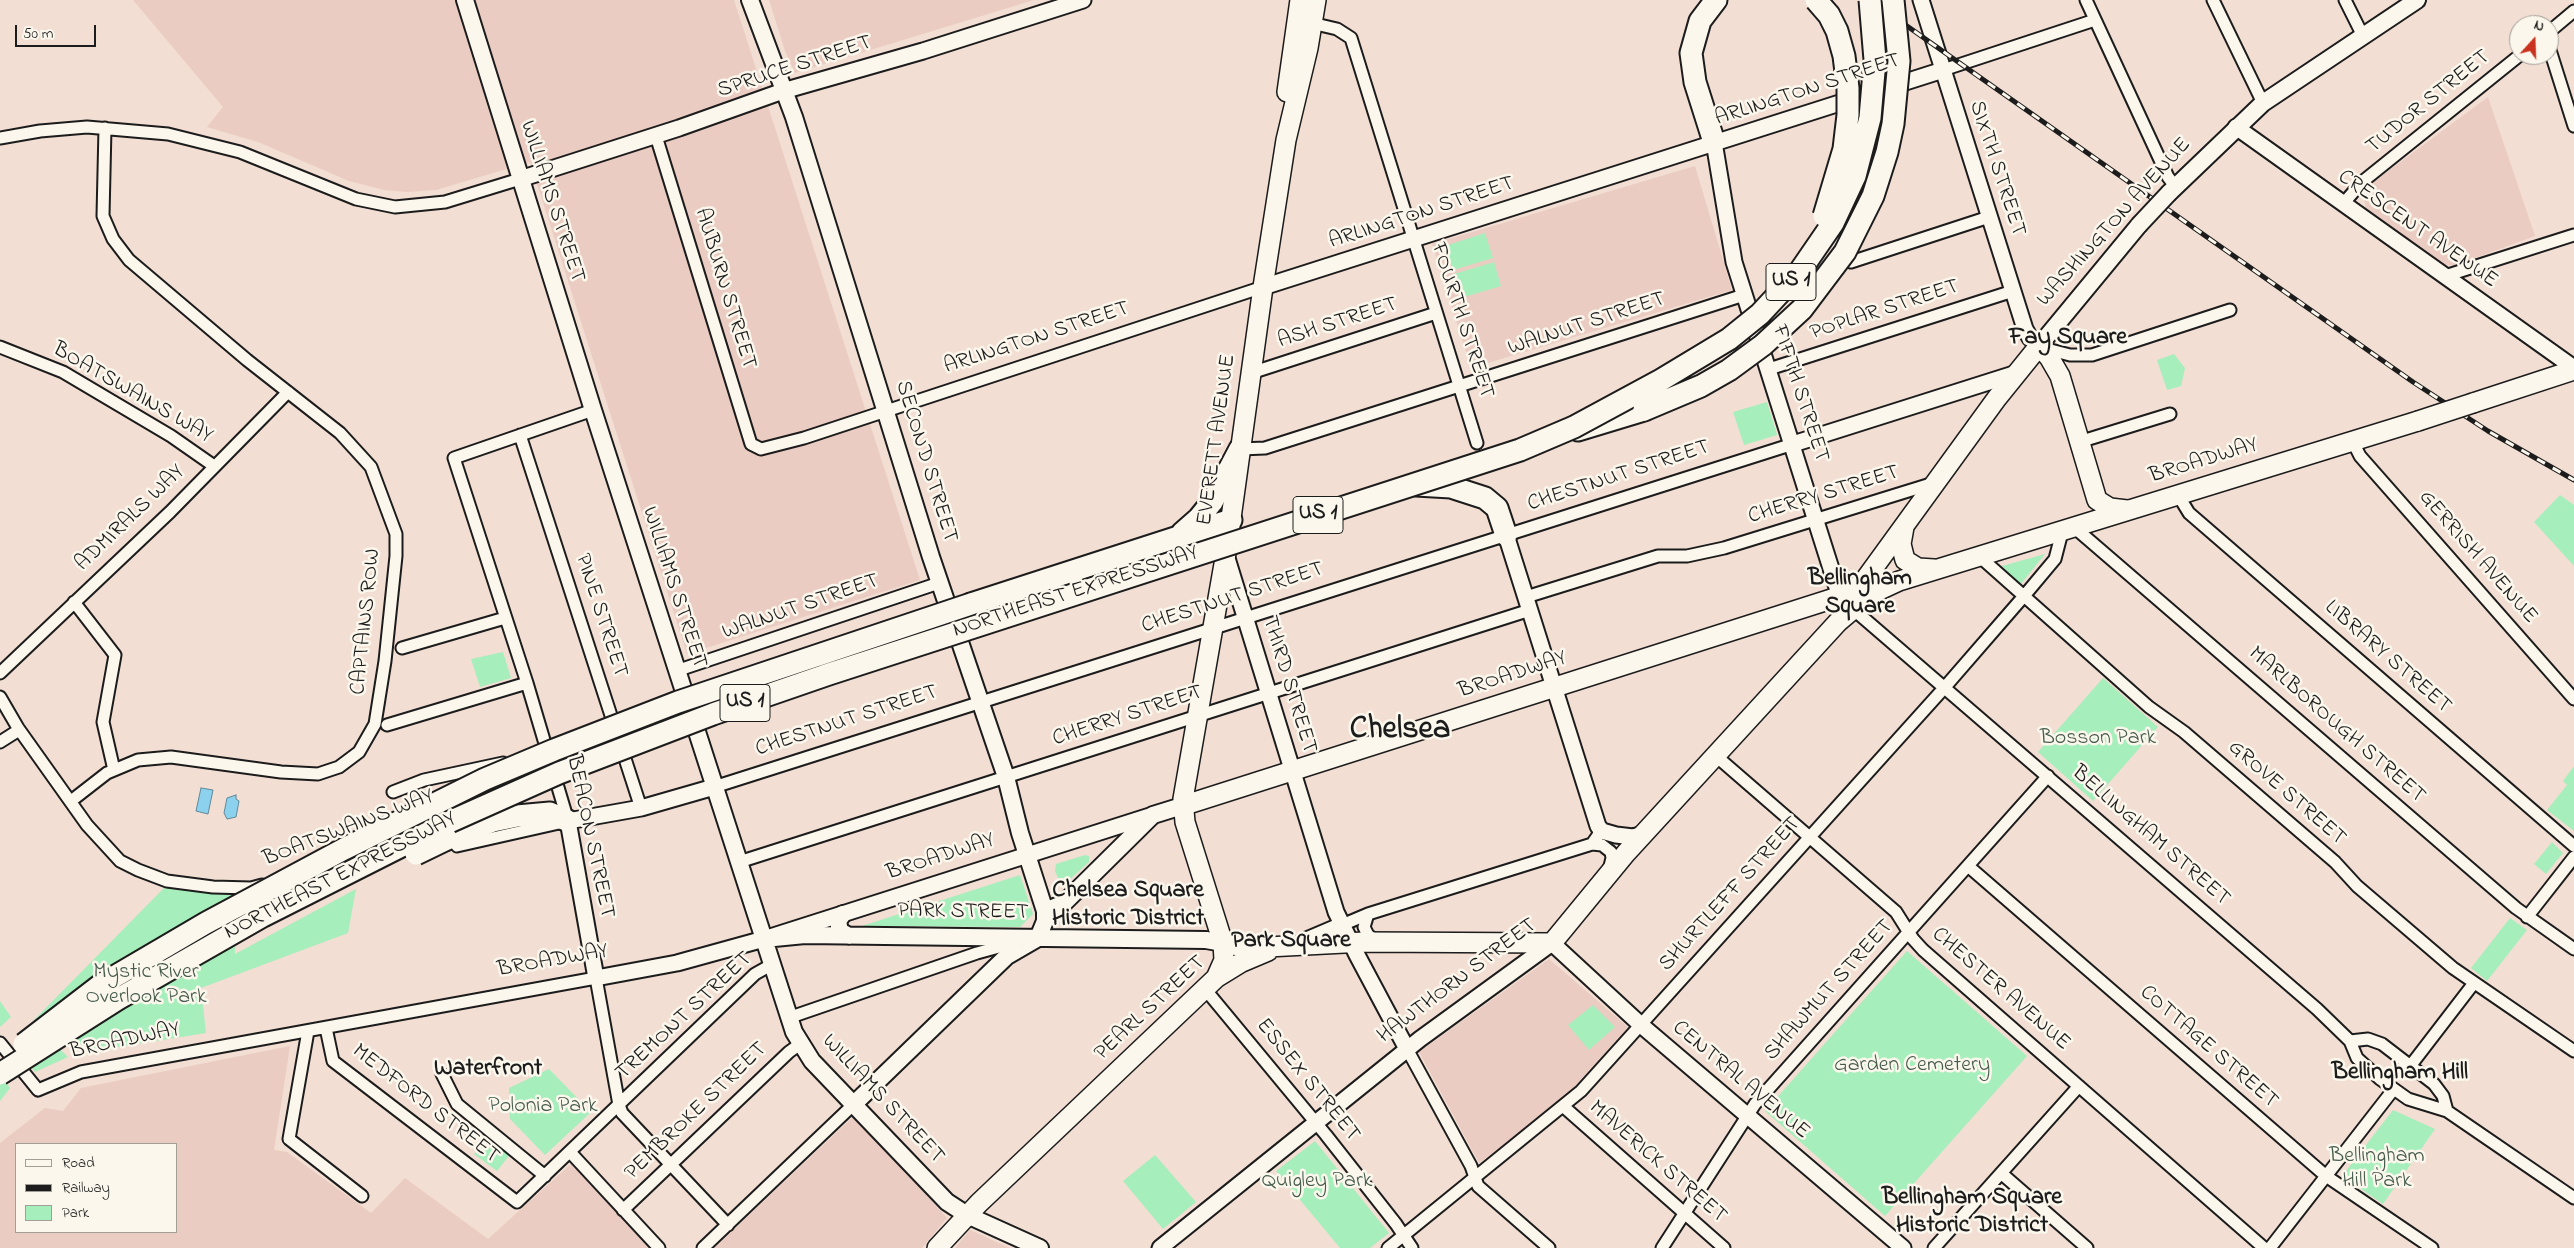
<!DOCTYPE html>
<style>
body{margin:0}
#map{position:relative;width:2574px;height:1248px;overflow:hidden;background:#f2ded3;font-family:"Indie Flower",sans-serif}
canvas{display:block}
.legend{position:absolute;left:15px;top:1143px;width:162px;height:90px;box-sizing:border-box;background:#fbf7ec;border:1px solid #a29f99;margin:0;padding:6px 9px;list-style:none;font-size:15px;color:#1c1c1c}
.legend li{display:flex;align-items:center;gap:10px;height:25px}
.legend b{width:25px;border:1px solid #a29f99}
.north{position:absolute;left:2509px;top:15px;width:50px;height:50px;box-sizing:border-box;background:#fbf7ec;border:1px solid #a29f99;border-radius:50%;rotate:20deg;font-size:14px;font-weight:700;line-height:20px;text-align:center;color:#1c1c1c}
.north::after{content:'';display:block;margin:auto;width:18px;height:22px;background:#c8321e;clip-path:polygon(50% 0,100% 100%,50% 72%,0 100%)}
.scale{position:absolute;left:15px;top:25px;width:81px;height:22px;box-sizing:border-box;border:2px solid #1c1c1c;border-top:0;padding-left:6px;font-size:15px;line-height:18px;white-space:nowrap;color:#1c1c1c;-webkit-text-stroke:4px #fbf7ec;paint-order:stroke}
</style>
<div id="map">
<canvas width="2574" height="1248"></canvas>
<ul class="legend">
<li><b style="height:6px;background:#fbf7ec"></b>Road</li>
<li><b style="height:6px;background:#1c1c1c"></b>Railway</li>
<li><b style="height:14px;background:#a6eebb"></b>Park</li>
</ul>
<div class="north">N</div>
<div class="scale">50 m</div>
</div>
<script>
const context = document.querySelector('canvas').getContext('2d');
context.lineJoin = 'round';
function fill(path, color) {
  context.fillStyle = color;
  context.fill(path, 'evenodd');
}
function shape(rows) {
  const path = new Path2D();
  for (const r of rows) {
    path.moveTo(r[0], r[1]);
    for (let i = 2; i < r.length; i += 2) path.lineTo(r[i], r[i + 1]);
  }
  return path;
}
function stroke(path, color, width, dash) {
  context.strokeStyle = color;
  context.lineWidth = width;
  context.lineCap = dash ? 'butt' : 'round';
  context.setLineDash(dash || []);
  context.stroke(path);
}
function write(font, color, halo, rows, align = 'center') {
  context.font = font + ' "Indie Flower",sans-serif';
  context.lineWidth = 5;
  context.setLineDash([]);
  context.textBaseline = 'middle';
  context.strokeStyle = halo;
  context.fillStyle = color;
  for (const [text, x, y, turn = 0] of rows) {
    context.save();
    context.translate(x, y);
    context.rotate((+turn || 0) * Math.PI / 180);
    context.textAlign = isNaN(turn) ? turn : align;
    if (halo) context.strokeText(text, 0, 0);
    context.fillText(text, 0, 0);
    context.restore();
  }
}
const built = shape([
 [133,0,734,0,920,580,687,654,530,162,436,190,407,192,384,190,349,181,258,142,207,127,223,107],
 [769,0,1034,0,795,73,785,51],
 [2488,97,2535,236,2456,265,2445,265,2436,261,2366,212,2364,197,2372,183],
 [1695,166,1732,290,1471,368,1432,244],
 [1549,959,1628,1027,1559,1104,1479,1163,1419,1052],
 [290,1046,274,1150,287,1152,371,1213,405,1178,488,1239,573,1162,653,1248,0,1248,0,1143,45,1108,63,1111,81,1088],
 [16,1144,176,1144,176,1232,16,1232],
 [855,1115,947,1218,922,1248,714,1248],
 [970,1230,1010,1248,955,1248]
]);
const green = shape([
 [1485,233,1493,258,1453,270,1445,246],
 [1494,262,1501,286,1461,298,1454,274],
 [2174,354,2185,368,2181,386,2167,390,2157,360],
 [1767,402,1777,435,1744,445,1733,412],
 [2560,495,2574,505,2574,566,2534,522],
 [2045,554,2020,585,2002,566],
 [503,652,511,678,480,687,471,659],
 [2103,678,2158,727,2093,801,2038,752],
 [2574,766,2574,831,2547,810,2567,785,2563,781],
 [2552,842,2563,853,2546,874,2534,864],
 [1085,855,1089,856,1089,862,1067,882,1058,878,1055,871,1056,864],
 [1020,875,1033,914,1020,927,862,926],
 [165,887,234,894,235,954,356,889,348,933,201,988,206,1033,94,1051,33,1021],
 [2510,918,2527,930,2487,981,2471,968],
 [1907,951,2027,1056,1885,1216,1765,1111],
 [0,1001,11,1017,0,1027],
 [1593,1005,1615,1027,1589,1050,1568,1025],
 [37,1026,68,1057,35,1072,13,1044],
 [549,1069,591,1112,545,1155,510,1119,509,1088],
 [0,1074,10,1088,0,1101],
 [2393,1110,2435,1129,2383,1204,2342,1176],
 [489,1135,512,1152,497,1171,474,1154],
 [1315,1141,1389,1233,1370,1248,1340,1248,1276,1171],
 [1155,1155,1196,1202,1163,1229,1123,1181]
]);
const water = shape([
 [201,788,213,790,208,814,196,811,201,788],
 [236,795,236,799,239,801,236,817,227,819,224,813,227,798,236,795]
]);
const minor = shape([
 [2086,0,2168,177,2175,186],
 [2213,0,2263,103],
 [2345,0,2363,36],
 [1307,22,1337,29,1351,38,1477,443],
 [2549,32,2574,11],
 [2549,47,2574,126],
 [1943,70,2095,20],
 [656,136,751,444,761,449,804,438,1263,287],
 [0,138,40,131,87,127,168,134,240,152,356,199,395,207,445,202,520,179],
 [2343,204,2362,182,2520,55],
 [1851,262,1989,217],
 [2445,276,2574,235],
 [0,347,63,372,171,436,214,466],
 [2043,348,2070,355,2092,355,2230,310],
 [1769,369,2013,291],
 [1251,373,1436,313],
 [520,435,641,808],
 [2079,442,2170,414],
 [2353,442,2360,456,2574,699],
 [1240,449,1265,448,1744,295],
 [2178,495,2189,513,2574,846],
 [2075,528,2516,908,2574,949],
 [1980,557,2149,707,2184,732,2335,862,2357,886,2453,968,2574,1051],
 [1526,597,1658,556,1687,556,1724,548,1934,483],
 [74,602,115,655,103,722,114,770],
 [1853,609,2317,1009,2350,1041,2357,1058,2380,1079,2408,1099,2447,1111,2574,1198],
 [402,648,505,618],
 [676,671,939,583],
 [0,673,170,512,288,392],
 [0,697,18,728,87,825,120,861,138,870,167,881,213,887,251,888,262,885],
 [387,725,527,683],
 [0,742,19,730],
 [1716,756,1896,912,1913,939,1923,950,2264,1248],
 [714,787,1793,444],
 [393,792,424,780,503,763],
 [71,801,107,773,138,760,171,757,281,772,318,774,339,767,359,752,375,724,385,661,396,556,396,534,371,467,340,433,247,360,129,260,113,239,103,216,105,128],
 [385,840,437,817],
 [1592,844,1602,845,1611,852,1612,858,1609,870],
 [457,846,568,821,527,683,454,458,593,410],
 [739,862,1530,610],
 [1968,866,2326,1176,2432,1248],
 [1368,914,1364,927,1368,935,1376,941],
 [2527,917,2574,857],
 [1342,925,1368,914,1592,844,1599,834,1597,823],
 [1205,989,1326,1135,1396,1224,1412,1248],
 [788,1018,977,953,1017,942],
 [326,1028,333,1061,517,1202,755,974,771,965],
 [308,1031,289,1139,362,1196],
 [2350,1041,2368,1039,2382,1044,2434,1084,2443,1096,2447,1111],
 [0,1043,38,1090,81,1072,596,978,619,1105,622,1113,728,1225],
 [1407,1049,1471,1166,1478,1186,1549,1248],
 [2411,1065,2474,983],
 [442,1074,457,1104,545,1176],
 [1564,1107,1724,1248],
 [570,1152,659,1248],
 [2001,1173,2087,1248],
 [623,1210,789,1052,800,1044],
 [703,1248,854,1104],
 [1388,1248,1581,1091,1945,687,2024,596,2055,559,2062,532],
 [1662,1248,1755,1104,2048,776],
 [1934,1248,2079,1086],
 [2270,1248,2393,1090]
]);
const tertiary = shape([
 [1921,0,2025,329,2030,338,2039,346],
 [2236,127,2574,368],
 [1714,142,1734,262,1840,597],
 [520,179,679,128,783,91,923,51,1083,0],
 [1263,287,1943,70],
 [1793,444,2017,373],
 [1506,535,1598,826,1602,831,1616,835,1633,837,1644,834],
 [1226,555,1336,912,1357,955,1407,1049],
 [714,787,641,808,568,821,596,978,677,963,764,939,1153,815],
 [1302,942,1342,925],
 [1160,1248,1420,1039,1552,943,1641,1025,1903,1248]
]);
const secondary = shape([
 [465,0,593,410,794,1032,812,1061,947,1202,967,1215,1040,1248],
 [750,0,794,117,931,557,1006,777,1020,833,1045,911,1045,921,1038,938,1007,956,854,1104],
 [2169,193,2263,103,2417,0],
 [2039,346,2139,225],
 [1045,911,1064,903,1153,815,1182,806],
 [843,914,838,921,840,931,849,936],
 [764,939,805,935,1206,940,1223,943]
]);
const primary = shape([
 [1287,92,1300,0],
 [2473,403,2574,370],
 [1904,527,1901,544,1905,560,1918,568,1934,569],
 [1182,806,1847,594,1864,581,1997,398,2039,346,2049,357,2060,376,2097,500,2110,508,2127,510],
 [1223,943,1248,948,1364,942,1552,943,1626,853,1838,622,1871,594,1899,581,2418,421],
 [1216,978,1224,960,1223,943,1185,822,1183,799,1227,547,1263,287,1286,140,1308,48,1316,0],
 [937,1248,979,1203,1216,978,1242,962,1268,951]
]);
const motorway = shape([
 [1714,142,1695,82,1691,53,1700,21,1716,0],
 [1578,430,1644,410],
 [1416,485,1451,487,1485,498,1497,508,1506,535],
 [1182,533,1199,518,1212,502,1240,449],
 [971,604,1231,520],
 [447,839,493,821,517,816,550,813,568,821]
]);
const rail = shape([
 [1870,0,2413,382,2488,431,2574,480]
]);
const secondaryBridge = shape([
 [2139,225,2169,193]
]);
const primaryBridge = shape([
 [2418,421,2473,403]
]);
const motorwayBridge = shape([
 [1816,0,1829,15,1837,31,1844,56,1848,88,1848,115,1844,149,1824,216],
 [1644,410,1701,386,1729,370,1763,345,1802,309,1845,252,1873,196,1887,152,1893,124,1899,61,1893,0],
 [416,854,447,839],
 [24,1044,102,984,206,923,344,849,485,779,554,750,678,702,971,604],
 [0,1074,118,999,263,916,447,823,559,773,713,714,829,674,1520,450,1574,427,1661,380,1729,339,1760,314,1800,271,1833,223,1855,176,1870,118,1875,60,1870,0]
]);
const shields = [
 [1791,282,50],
 [1318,515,50],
 [745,703,50]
];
const shieldNames = [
 ["US 1",1791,282],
 ["US 1",1318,515],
 ["US 1",745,703]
];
const streetNames = [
 ["SPRUCE STREET",795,68,-18],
 ["ARLINGTON STREET",1808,91,-18],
 ["TUDOR STREET",2429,103,-39],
 ["SIXTH STREET",1996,169,72],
 ["WILLIAMS STREET",551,202,72],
 ["ARLINGTON STREET",1422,214,-18],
 ["WASHINGTON AVENUE",2115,223,-48],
 ["CRESCENT AVENUE",2417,230,35],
 ["AUBURN STREET",724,289,73],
 ["POPLAR STREET",1885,311,-18],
 ["FOURTH STREET",1461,321,72],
 ["ASH STREET",1338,324,-18],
 ["WALNUT STREET",1587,325,-18],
 ["ARLINGTON STREET",1037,339,-18],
 ["BOATSWAINS WAY",132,394,30],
 ["FIFTH STREET",1799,394,72],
 ["EVERETT AVENUE",1218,440,-82],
 ["SECOND STREET",925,462,73],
 ["BROADWAY",2204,462,-17],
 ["CHESTNUT STREET",1619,477,-18],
 ["CHERRY STREET",1824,496,-17],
 ["ADMIRALS WAY",131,519,-44],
 ["GERRISH AVENUE",2477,558,49],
 ["WILLIAMS STREET",673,588,72],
 ["NORTHEAST EXPRESSWAY",1076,593,-18],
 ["CHESTNUT STREET",1233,599,-18],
 ["WALNUT STREET",801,608,-19],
 ["PINE STREET",600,616,72],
 ["CAPTAINS ROW",367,622,-84],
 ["LIBRARY STREET",2387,658,41],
 ["BROADWAY",1513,676,-18],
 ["THIRD STREET",1288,685,73],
 ["CHERRY STREET",1128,717,-18],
 ["CHESTNUT STREET",847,722,-18],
 ["MARLBOROUGH STREET",2336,726,41],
 ["GROVE STREET",2286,794,41],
 ["BOATSWAINS WAY",349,829,-21],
 ["BEACON STREET",589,837,78],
 ["BELLINGHAM STREET",2150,837,41],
 ["BROADWAY",941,858,-18],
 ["NORTHEAST EXPRESSWAY",341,877,-27],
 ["SHURTLEFF STREET",1731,895,-48],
 ["PARK STREET",963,913,1],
 ["BROADWAY",553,962,-10],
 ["HAWTHORN STREET",1458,982,-37],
 ["CHESTER AVENUE",2000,990,41],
 ["SHAWMUT STREET",1830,991,-48],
 ["PEARL STREET",1151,1009,-43],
 ["TREMONT STREET",685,1017,-43],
 ["BROADWAY",125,1042,-12],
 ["COTTAGE STREET",2208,1048,41],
 ["ESSEX STREET",1307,1081,51],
 ["CENTRAL AVENUE",1740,1081,40],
 ["WILLIAMS STREET",882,1100,47],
 ["MEDFORD STREET",425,1105,38],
 ["PEMBROKE STREET",697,1112,-44],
 ["MAVERICK STREET",1657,1163,41]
];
const parkNames = [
 ["Bosson Park",2098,739],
 ["Mystic River",146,973],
 ["Overlook Park",146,998],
 ["Garden Cemetery",1912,1066],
 ["Polonia Park",543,1107],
 ["Bellingham",2377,1157],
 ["Hill Park",2377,1182],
 ["Quigley Park",1317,1182]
];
const neighbourhoodNames = [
 ["Fay Square",2068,339],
 ["Bellingham",1860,580],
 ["Square",1860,608],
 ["Chelsea Square",1128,892],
 ["Historic District",1128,920],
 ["Park Square",1291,942],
 ["Waterfront",488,1070],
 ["Bellingham Hill",2400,1074],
 ["Bellingham Square",1972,1199],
 ["Historic District",1972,1227]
];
const townNames = [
 ["Chelsea",1400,732]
];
fill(built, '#ebccc2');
fill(green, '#a6eebb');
fill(water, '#8cd2ee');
stroke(water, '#5f899a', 1);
stroke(minor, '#1c1c1c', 15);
stroke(tertiary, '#1c1c1c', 19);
stroke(secondary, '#1c1c1c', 20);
stroke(primary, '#1c1c1c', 22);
stroke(motorway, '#1c1c1c', 25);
stroke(minor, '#fbf7ec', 11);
stroke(tertiary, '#fbf7ec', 15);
stroke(secondary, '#fbf7ec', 16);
stroke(primary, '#fbf7ec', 19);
stroke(motorway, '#fbf7ec', 21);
stroke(rail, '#1c1c1c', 5);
stroke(rail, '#fbf7ec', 3, [9]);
stroke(secondaryBridge, '#1c1c1c', 20, []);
stroke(primaryBridge, '#1c1c1c', 22, []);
stroke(motorwayBridge, '#1c1c1c', 25, []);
stroke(secondaryBridge, '#fbf7ec', 16);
stroke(primaryBridge, '#fbf7ec', 19);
stroke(motorwayBridge, '#fbf7ec', 21);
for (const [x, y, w] of shields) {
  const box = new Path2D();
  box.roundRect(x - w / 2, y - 18.5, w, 37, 4);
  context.fillStyle = '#fbf7ec';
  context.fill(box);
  stroke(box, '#1c1c1c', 1);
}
write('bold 21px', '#1c1c1c', null, shieldNames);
write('22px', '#1c1c1c', '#fbf7ec', streetNames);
write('22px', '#455b4c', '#fbf7ec', parkNames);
write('bold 24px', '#1c1c1c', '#fbf7ec', neighbourhoodNames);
write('bold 32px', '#1c1c1c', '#fbf7ec', townNames);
</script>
